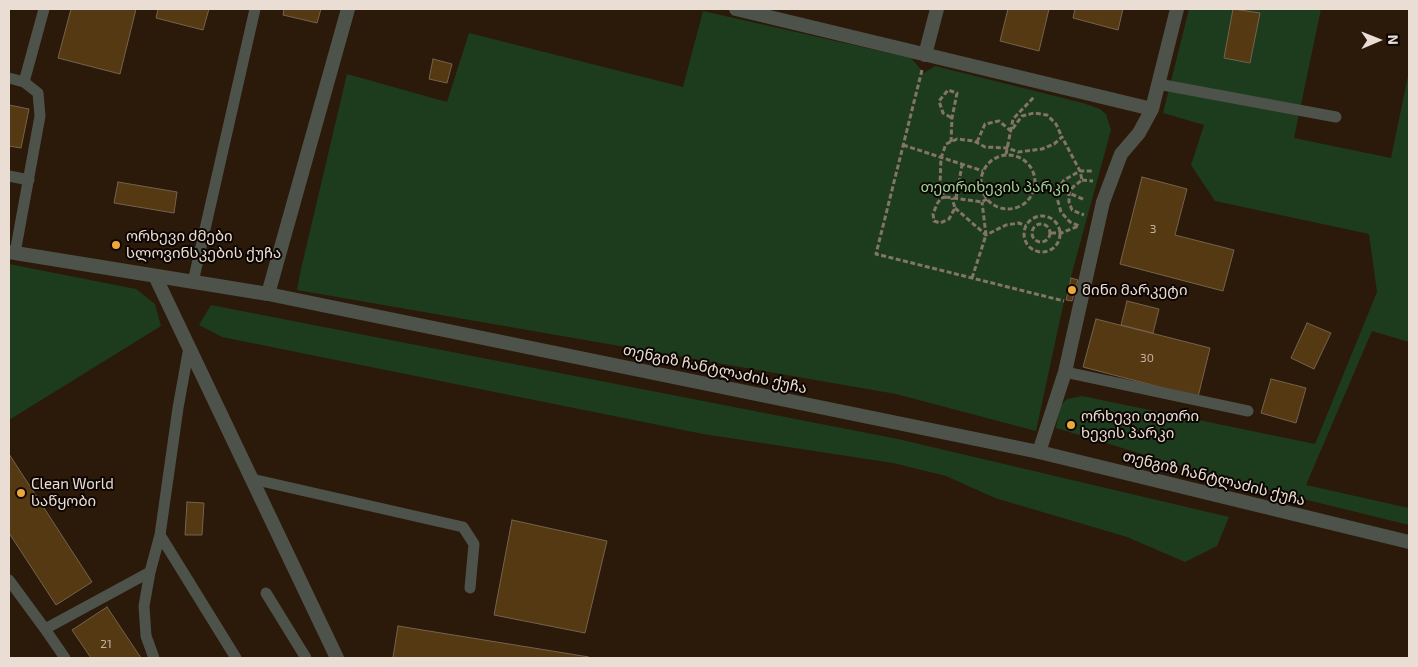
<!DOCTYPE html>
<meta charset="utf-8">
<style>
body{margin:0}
#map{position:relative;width:1418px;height:667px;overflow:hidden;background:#2b190a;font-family:"Exo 2",sans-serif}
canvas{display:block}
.frame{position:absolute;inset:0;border:10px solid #eaddd4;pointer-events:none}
.north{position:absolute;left:1353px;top:15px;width:50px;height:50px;-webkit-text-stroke:4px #0d0602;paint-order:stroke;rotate:89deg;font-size:14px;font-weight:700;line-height:20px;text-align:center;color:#eaddd4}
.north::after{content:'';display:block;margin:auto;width:18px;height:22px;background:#eaddd4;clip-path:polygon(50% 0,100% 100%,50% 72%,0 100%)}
</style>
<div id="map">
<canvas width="1418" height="667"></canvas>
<div class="frame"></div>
<div class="north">N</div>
</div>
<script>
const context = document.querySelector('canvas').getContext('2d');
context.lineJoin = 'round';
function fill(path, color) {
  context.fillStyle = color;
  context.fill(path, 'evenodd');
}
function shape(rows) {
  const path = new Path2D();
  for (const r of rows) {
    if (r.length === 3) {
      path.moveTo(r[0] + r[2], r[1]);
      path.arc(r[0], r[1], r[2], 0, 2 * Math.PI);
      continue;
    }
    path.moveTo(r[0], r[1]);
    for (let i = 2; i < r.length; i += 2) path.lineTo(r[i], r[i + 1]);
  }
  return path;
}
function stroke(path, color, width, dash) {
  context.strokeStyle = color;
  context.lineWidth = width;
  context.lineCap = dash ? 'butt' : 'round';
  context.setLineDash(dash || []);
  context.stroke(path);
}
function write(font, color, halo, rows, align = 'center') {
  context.font = font + ' "Exo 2","Noto Sans Georgian",sans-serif';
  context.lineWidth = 4;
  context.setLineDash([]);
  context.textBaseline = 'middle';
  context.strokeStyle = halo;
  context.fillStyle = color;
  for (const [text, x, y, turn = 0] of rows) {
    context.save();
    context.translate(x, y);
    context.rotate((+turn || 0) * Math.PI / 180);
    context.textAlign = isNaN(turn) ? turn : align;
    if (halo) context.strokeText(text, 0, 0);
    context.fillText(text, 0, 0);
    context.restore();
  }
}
const green = shape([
 [1189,9,1321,9,1294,138,1391,158,1409,71,1409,342,1372,331,1306,485,1409,508,1409,525,1238,483,1056,428,1060,406,1067,399,1082,396,1315,444,1377,292,1369,234,1215,201,1191,165,1204,125,1163,113],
 [703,11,911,58,924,73,935,66,1083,103,1100,109,1106,114,1111,130,1063,306,1036,431,896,394,297,290,301,269,347,74,447,102,469,33,683,87],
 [9,264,136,289,155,304,161,326,9,420],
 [211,305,898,439,1229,517,1217,546,1185,562,1127,537,995,498,946,476,893,463,703,434,222,337,199,325]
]);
const building = shape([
 [71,9,136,9,120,74,58,58,71,9],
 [158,9,209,9,203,30,156,18,158,9],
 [284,9,321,9,317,23,283,15,284,9],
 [1008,9,1049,9,1039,51,1000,41,1008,9],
 [1075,9,1123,9,1118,30,1073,18,1075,9],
 [1233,9,1260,13,1250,63,1224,58,1233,9],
 [433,59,452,64,447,83,429,79,433,59],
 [9,105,29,109,21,148,9,146,9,105],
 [1142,177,1187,189,1175,235,1234,250,1223,291,1120,264,1142,177],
 [118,182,177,192,174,213,114,203,118,182],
 [1071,278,1078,280,1072,301,1066,300,1071,278],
 [1127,301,1159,309,1153,333,1121,325,1127,301],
 [1096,319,1210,348,1198,397,1083,367,1096,319],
 [1307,323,1331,333,1314,369,1291,358,1307,323],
 [1271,379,1306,388,1296,423,1261,413,1271,379],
 [9,454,92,582,56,605,9,533,9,454],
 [187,502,204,503,202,535,185,535,187,502],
 [512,520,607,541,585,633,494,615,512,520],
 [107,607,141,658,91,658,72,630,107,607],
 [398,626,589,657,588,658,396,658,393,657,398,626]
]);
const path = shape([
 [922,70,876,254,1064,301],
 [951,142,952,118,957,93,948,90,939,101,943,113,952,118],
 [977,142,985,124,999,121,1011,131,1022,116,1034,113,1047,115,1056,124,1062,137],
 [903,145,983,171],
 [1006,154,1013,119,1034,97],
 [1008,182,27],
 [1082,180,1093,181],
 [1035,186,1069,193,1085,200],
 [946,197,941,198,937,204,933,214,934,221,940,223,949,219,955,208,952,198],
 [956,198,962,165],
 [987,199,982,202,946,197,940,185,941,158,946,144,957,139,974,141,985,147,1008,148,1018,152,1042,149,1054,144,1062,137,1080,171,1082,180,1073,187,1069,193,1069,202,1072,210,1084,215],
 [955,208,986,235,1006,225,1019,223,1026,226],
 [1042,234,18],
 [1041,233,9],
 [1051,233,1061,233,1079,226,1070,222,1061,212,1057,198,1057,190,1064,180,1080,171,1092,171],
 [972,278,986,235,982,202]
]);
const service = shape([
 [9,78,24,82,38,93,40,116,15,253],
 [24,82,44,9],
 [1158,84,1336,117],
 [9,176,29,180],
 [193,282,255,9],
 [1065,372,1248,411],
 [252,479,463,527,474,544,470,588],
 [160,535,236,658],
 [9,580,45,629,150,572],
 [266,593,306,658],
 [45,629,65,658],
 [154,658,146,636,144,606,150,572,160,535,178,408,189,347]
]);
const minor = shape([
 [736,9,1152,109],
 [925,55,937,9],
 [155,276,337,658],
 [268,294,348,9],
 [1039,452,1065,372,1103,202,1121,154,1139,133,1152,109,1177,9]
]);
const tertiary = shape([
 [9,252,268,294,1039,452,1409,542]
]);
const markers = [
 [116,245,5,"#eda83b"],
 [1072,290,5,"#eda83b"],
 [1071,425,5,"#eda83b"],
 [21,493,5,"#eda83b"]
];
const numberNames = [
 ["3",1153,229],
 ["30",1147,358],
 ["21",106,644]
];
const parkNames = [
 ["თეთრიხევის პარკი",995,187]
];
const poiNames = [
 ["ორხევი ძმები",126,236],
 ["სლოვინსკების ქუჩა",126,253],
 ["მინი მარკეტი",1082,290],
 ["ორხევი თეთრი",1081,416],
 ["ხევის პარკი",1081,433],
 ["Clean World",31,484],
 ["საწყობი",31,501]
];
const streetNames = [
 ["თენგიზ ჩანტლაძის ქუჩა",715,369,12],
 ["თენგიზ ჩანტლაძის ქუჩა",1214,478,14]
];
fill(green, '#1d3c1d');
fill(building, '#553912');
stroke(building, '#74634e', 1);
stroke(path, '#837468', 3, [5, 2.5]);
stroke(service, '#4d534a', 11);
stroke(minor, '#4d534a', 14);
stroke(tertiary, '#4d534a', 14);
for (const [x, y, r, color] of markers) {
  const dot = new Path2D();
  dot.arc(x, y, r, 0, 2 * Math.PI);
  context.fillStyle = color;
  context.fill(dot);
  stroke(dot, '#0d0602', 2);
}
write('12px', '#c5b4a4', null, numberNames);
write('15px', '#9dd49b', '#0d0602', parkNames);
write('15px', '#eaddd4', '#0d0602', poiNames, 'left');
write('15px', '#eaddd4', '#0d0602', streetNames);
</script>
